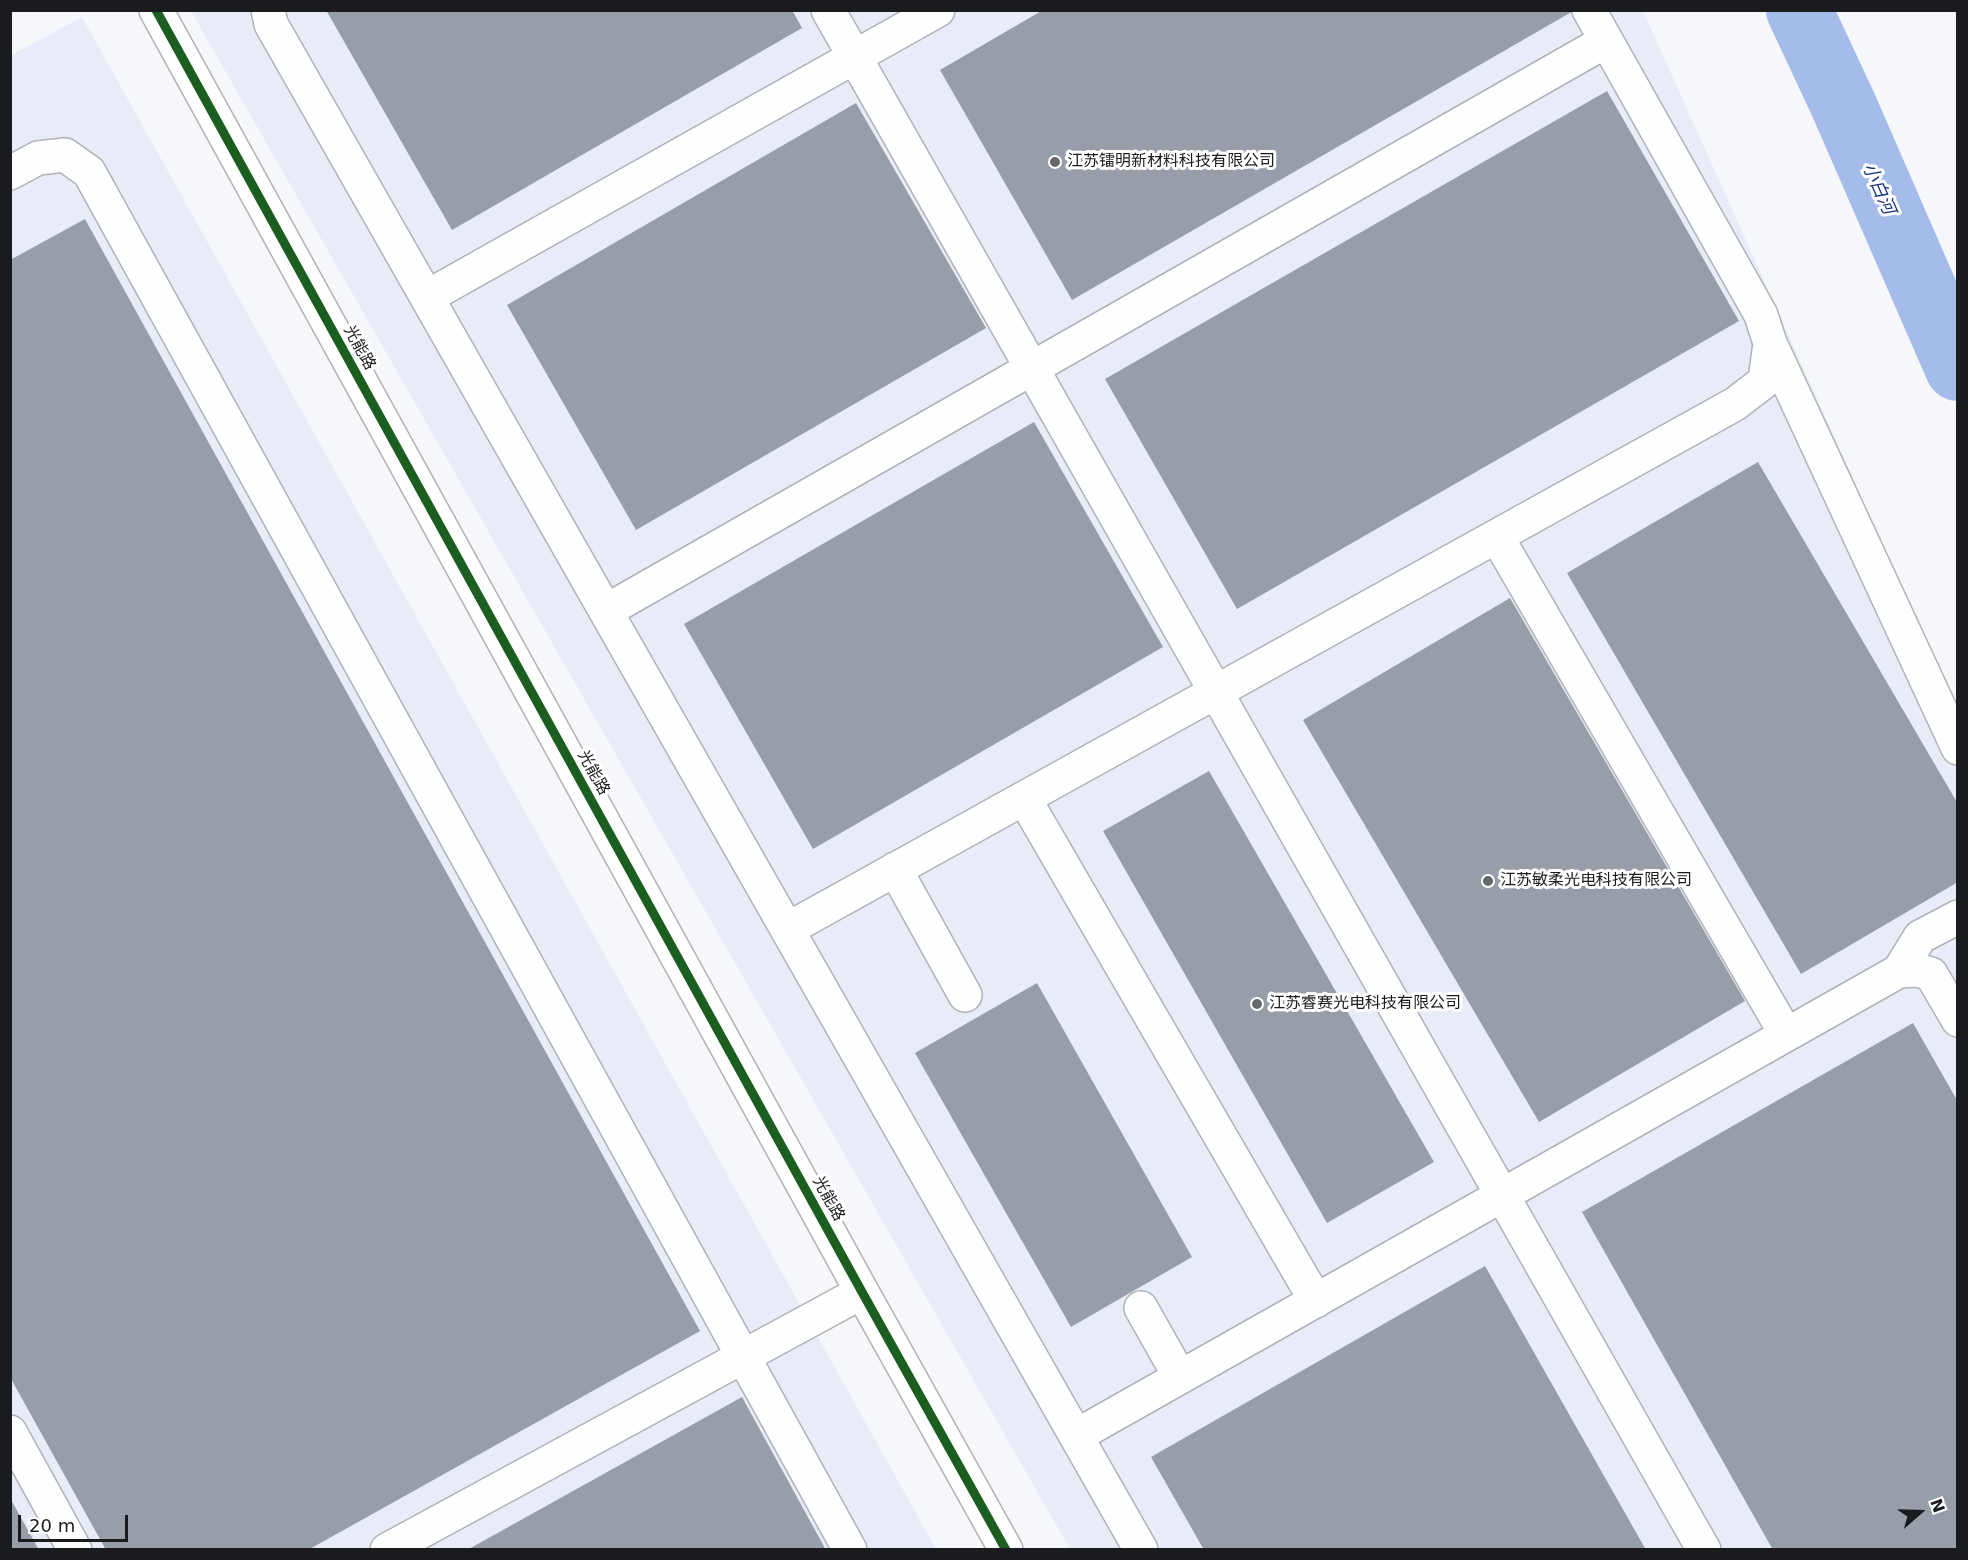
<!DOCTYPE html>
<meta charset="utf-8">
<style>
body{margin:0}
#map{position:relative;width:1968px;height:1560px;overflow:hidden;background:#f5f7fb;font-family:"DejaVu Sans",sans-serif}
canvas{display:block}
.frame{position:absolute;inset:0;border:12px solid #191b1e;pointer-events:none}
.north{position:absolute;left:1890px;top:1482px;width:60px;height:60px;-webkit-text-stroke:4px #fff;paint-order:stroke;rotate:70deg;font-size:16px;font-weight:700;line-height:24px;text-align:center;color:#191b1e}
.north::after{content:'';display:block;margin:auto;width:21px;height:27px;background:#191b1e;clip-path:polygon(50% 0,100% 100%,50% 72%,0 100%)}
.scale{position:absolute;left:18px;top:1515px;width:110px;height:27px;box-sizing:border-box;border:3px solid #191b1e;border-top:0;padding-left:8px;font-size:18px;line-height:21px;white-space:nowrap;color:#191b1e;-webkit-text-stroke:4px #fff;paint-order:stroke}
</style>
<div id="map">
<canvas width="1968" height="1560"></canvas>
<div class="frame"></div>
<div class="north">N</div>
<div class="scale">20 m</div>
</div>
<script>
const context = document.querySelector('canvas').getContext('2d');
context.lineJoin = 'round';
function fill(path, color) {
  context.fillStyle = color;
  context.fill(path, 'evenodd');
}
function shape(rows) {
  const path = new Path2D();
  for (const r of rows) {
    path.moveTo(r[0], r[1]);
    for (let i = 2; i < r.length; i += 2) path.lineTo(r[i], r[i + 1]);
  }
  return path;
}
function stroke(path, color, width, dash) {
  context.strokeStyle = color;
  context.lineWidth = width;
  context.lineCap = dash ? 'butt' : 'round';
  context.setLineDash(dash || []);
  context.stroke(path);
}
function write(font, color, halo, rows, align = 'center') {
  context.font = font + ' "DejaVu Sans","Noto Sans SC",sans-serif';
  context.lineWidth = 6;
  context.setLineDash([]);
  context.textBaseline = 'middle';
  context.strokeStyle = halo;
  context.fillStyle = color;
  for (const [text, x, y, turn = 0] of rows) {
    context.save();
    context.translate(x, y);
    context.rotate((+turn || 0) * Math.PI / 180);
    context.textAlign = isNaN(turn) ? turn : align;
    if (halo) context.strokeText(text, 0, 0);
    context.fillText(text, 0, 0);
    context.restore();
  }
}
const built = shape([
 [191,11,1643,11,1957,710,1957,1549,1070,1549],
 [82,17,936,1549,11,1550,10,56]
]);
const river = shape([
 [1799,10,1843,104,1958,368]
]);
const building = shape([
 [326,10,792,10,802,28,452,230],
 [1043,10,1575,10,1072,300,940,70],
 [1607,91,1739,321,1237,609,1105,379],
 [856,103,986,328,636,530,507,305],
 [85,219,700,1331,308,1550,106,1550,10,1377,10,260],
 [1034,422,1163,647,813,849,684,624],
 [1758,462,1958,804,1958,882,1801,974,1567,573],
 [1510,598,1745,1001,1539,1122,1303,720],
 [1209,771,1434,1162,1327,1223,1103,831],
 [1037,983,1192,1257,1071,1327,915,1053],
 [1913,1023,1958,1102,1958,1550,1773,1550,1582,1212],
 [1485,1266,1646,1550,1204,1550,1151,1457],
 [742,1397,826,1550,467,1550],
 [10,1498,39,1550,10,1550]
]);
const minor = shape([
 [156,10,862,1292,1006,1550],
 [268,10,271,24,1141,1550],
 [828,10,1704,1550],
 [1589,10,1761,315,1770,343,1958,748],
 [10,173,38,158,65,155,89,172,850,1550],
 [427,297,938,10],
 [1497,537,1786,1034],
 [606,611,1606,41],
 [1024,798,1316,1301],
 [895,869,965,995],
 [788,929,1735,404,1765,381,1770,343],
 [1899,971,1920,937,1958,917],
 [1141,1308,1180,1377],
 [10,1432,75,1550],
 [1076,1436,1899,971,1917,970,1931,974,1958,1020],
 [387,1550,862,1292]
]);
const cycleway = shape([
 [156,10,862,1292,1006,1550]
]);
const markers = [
 [1055,162,6,"#66686b"],
 [1488,881,6,"#66686b"],
 [1257,1004,6,"#66686b"]
];
const poiNames = [
 ["江苏镭明新材料科技有限公司",1067,162],
 ["江苏敏柔光电科技有限公司",1500,881],
 ["江苏睿赛光电科技有限公司",1269,1004]
];
const streetNames = [
 ["光能路",359,348,61],
 ["光能路",593,773,61],
 ["光能路",828,1199,61]
];
const waterNames = [
 ["小白河",1878,189,66]
];
fill(built, '#e7ecf8');
stroke(river, '#a5bbe9', 66);
fill(building, '#989daa');
stroke(minor, '#b1b2b6', 36);
stroke(minor, '#fefefe', 33);
stroke(cycleway, '#1b5e20', 9);
for (const [x, y, r, color] of markers) {
  const dot = new Path2D();
  dot.arc(x, y, r, 0, 2 * Math.PI);
  context.fillStyle = color;
  context.fill(dot);
  stroke(dot, '#fff', 2);
}
write('16px', '#191b1e', '#fff', poiNames, 'left');
write('16px', '#191b1e', '#fff', streetNames);
write('italic 18px', '#19357f', '#fff', waterNames);
</script>
